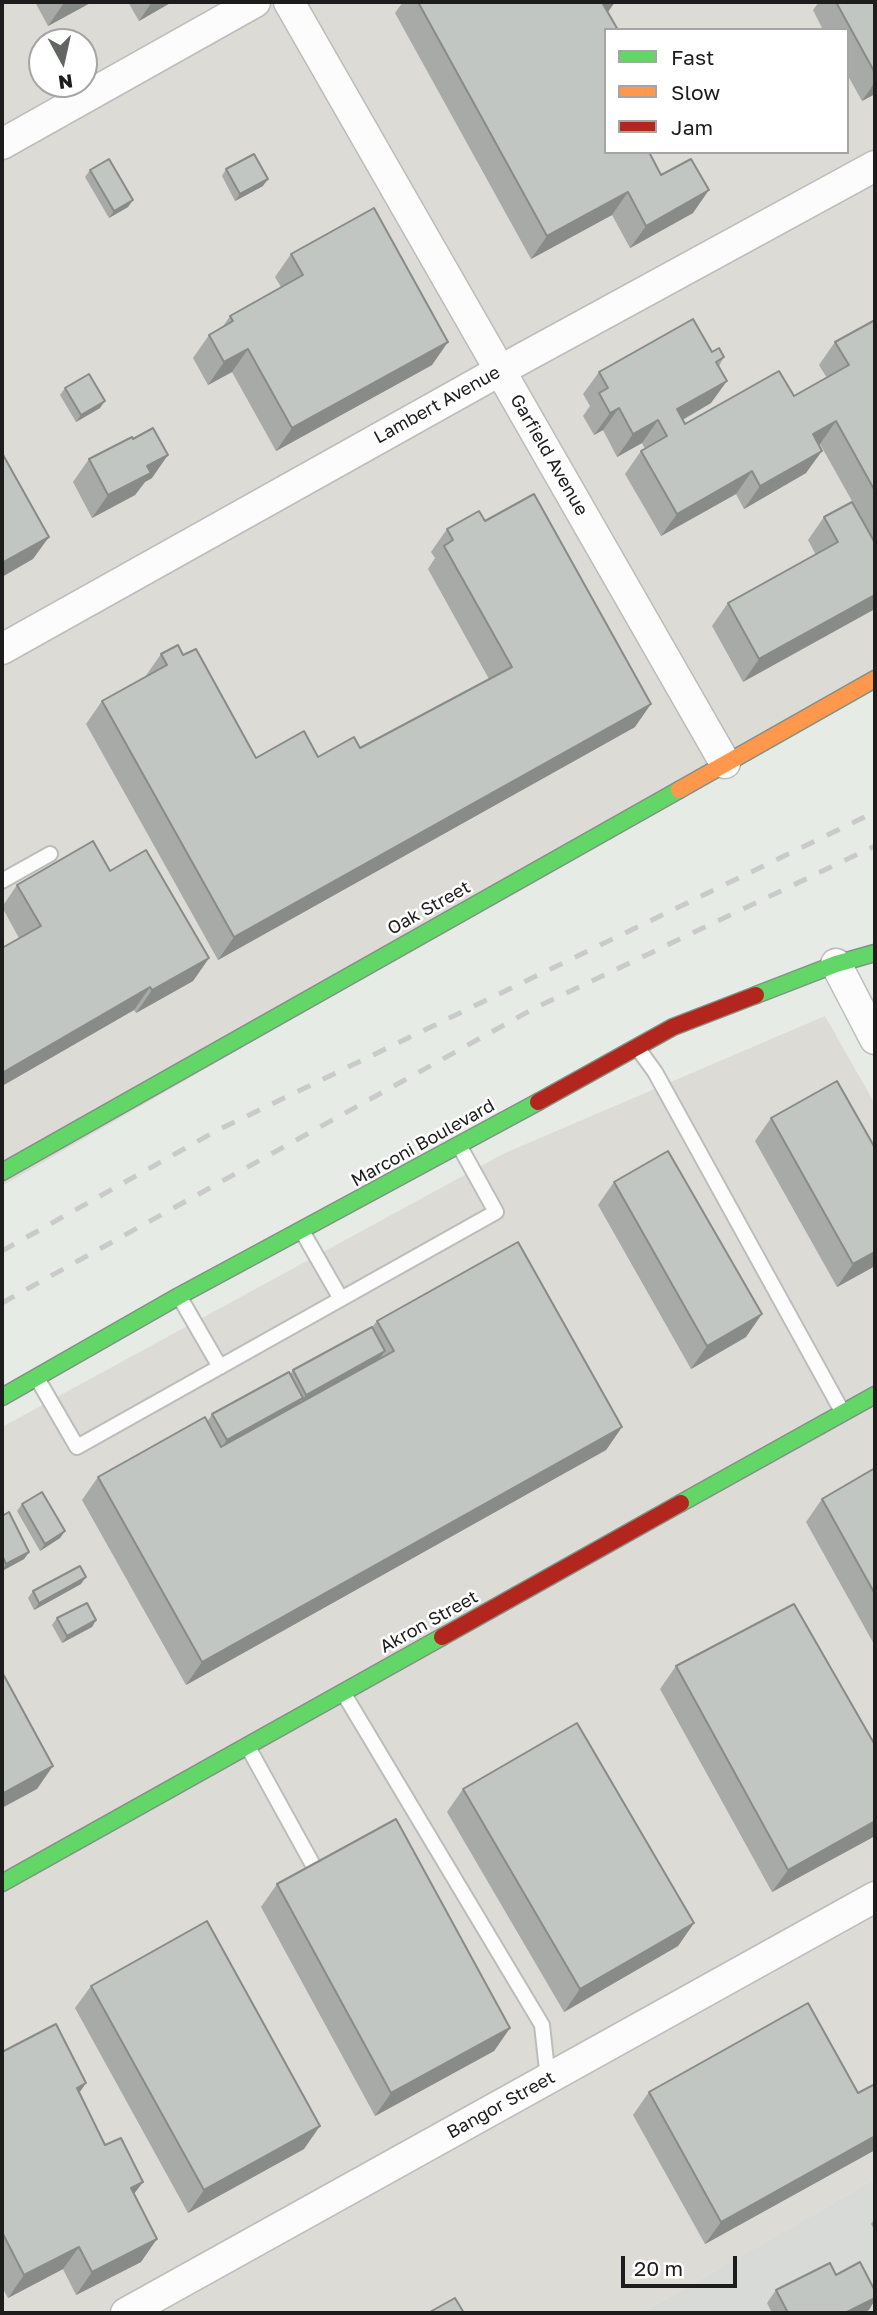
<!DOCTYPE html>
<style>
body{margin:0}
#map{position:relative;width:877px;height:2315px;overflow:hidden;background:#e6ebe6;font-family:"Golos Text",sans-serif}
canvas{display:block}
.frame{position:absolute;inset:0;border:4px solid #1d1d1d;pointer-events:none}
.legend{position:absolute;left:604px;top:28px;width:245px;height:126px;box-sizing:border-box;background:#fff;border:2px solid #a5a5a5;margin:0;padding:9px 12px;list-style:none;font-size:21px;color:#1d1d1d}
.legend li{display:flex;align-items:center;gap:14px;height:35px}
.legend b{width:35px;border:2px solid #a5a5a5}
.north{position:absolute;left:28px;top:28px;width:70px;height:70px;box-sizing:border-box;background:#fff;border:2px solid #a5a5a5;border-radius:50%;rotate:172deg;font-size:19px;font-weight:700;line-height:28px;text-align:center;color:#1d1d1d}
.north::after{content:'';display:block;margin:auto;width:24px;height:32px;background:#636563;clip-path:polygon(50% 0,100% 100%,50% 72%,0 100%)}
.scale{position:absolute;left:621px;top:2256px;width:116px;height:32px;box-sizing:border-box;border:4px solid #1d1d1d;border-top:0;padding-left:9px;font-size:21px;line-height:24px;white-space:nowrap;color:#1d1d1d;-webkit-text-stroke:5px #fff;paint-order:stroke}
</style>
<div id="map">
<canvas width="877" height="2315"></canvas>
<div class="frame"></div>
<ul class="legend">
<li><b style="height:9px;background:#63d668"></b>Fast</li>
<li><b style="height:9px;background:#ff974d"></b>Slow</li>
<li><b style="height:9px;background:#b3261e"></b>Jam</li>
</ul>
<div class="north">N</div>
<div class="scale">20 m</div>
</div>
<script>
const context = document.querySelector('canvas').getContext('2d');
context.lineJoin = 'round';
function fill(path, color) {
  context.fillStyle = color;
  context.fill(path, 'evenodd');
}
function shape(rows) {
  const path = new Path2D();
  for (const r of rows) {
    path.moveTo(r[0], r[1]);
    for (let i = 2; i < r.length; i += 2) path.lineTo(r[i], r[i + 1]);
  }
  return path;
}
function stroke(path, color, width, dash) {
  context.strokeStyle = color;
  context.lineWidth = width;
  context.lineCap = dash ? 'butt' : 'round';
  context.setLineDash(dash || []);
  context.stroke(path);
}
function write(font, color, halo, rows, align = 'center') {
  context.font = font + ' "Golos Text",sans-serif';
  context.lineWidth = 5;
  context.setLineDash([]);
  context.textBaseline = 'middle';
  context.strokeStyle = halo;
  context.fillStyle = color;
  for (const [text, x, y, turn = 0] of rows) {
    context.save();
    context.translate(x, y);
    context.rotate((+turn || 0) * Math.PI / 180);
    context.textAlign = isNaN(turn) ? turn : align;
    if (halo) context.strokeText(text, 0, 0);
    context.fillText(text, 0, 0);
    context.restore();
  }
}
const residential = shape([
 [875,2179,875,2313,641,2313]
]);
const industrial = shape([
 [2,2,875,2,875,683,2,1186],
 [606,30,847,30,847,152,606,152],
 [42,42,84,42,84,84,42,84],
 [825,1016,875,1104,875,2179,641,2313,2,2313,2,1427,505,1153]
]);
const lane = shape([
 [2,881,50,854],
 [639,1050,655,1072,843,1413],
 [302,1231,341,1299],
 [179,1296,220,1367],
 [37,1378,77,1447,496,1212,460,1147],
 [344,1694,542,2025,548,2079],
 [248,1747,313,1865]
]);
const street = shape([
 [289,2,725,763],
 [2,144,255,2],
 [2,649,501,370,875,166],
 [836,964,875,1039],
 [126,2313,875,1897]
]);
const fast = shape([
 [756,995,836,964,875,953],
 [2,1172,679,790],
 [2,1397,179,1296,538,1102],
 [681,1503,875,1395],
 [2,1883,442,1637]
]);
const slow = shape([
 [679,790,875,679]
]);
const jam = shape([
 [538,1102,673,1027,756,995],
 [442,1637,681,1503]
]);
const rail = shape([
 [2,1251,216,1131,875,812],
 [2,1303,533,1009,875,846]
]);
const wall = shape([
 [35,2,92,2,48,26],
 [128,2,172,2,139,21],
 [403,2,615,2,608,12,606,152,661,175,693,213,630,248,612,215,531,259,395,13],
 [819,2,875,2,875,94,862,101,847,74,847,30,823,30,813,10],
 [226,169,263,186,235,201,222,176],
 [90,170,128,207,109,218,85,177],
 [291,254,432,365,276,451,232,372,208,385,193,358,209,335,222,328,230,316,281,287,275,277],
 [875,320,875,542,820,444,806,473,744,509,736,494,661,536,625,474,641,451,645,449,642,443,617,457,603,430,594,435,583,416,590,406,583,394,599,372,712,352,724,357,719,366,711,403,683,420,685,424,794,396,827,378,819,365,835,342],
 [65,388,100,408,76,422,60,395],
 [89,459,152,478,145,482,135,495,92,518,73,482],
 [824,517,875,543,743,682,712,626,728,603,816,555,808,540],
 [485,521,635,727,218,960,86,724,102,701,145,677,161,654,183,655,256,758,318,757,360,748,489,679,428,569,435,558,431,552,447,529],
 [110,871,209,958,193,981,136,1013,134,1010,2,1086,2,948,19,938,2,907,17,885],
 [771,1118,875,1266,837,1287,755,1141],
 [614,1182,746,1337,691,1369,598,1205],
 [377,1321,622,1427,606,1450,186,1685,82,1500,98,1477,207,1422,212,1414,290,1374,293,1370,372,1327],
 [875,1468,875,1646,806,1522,822,1499],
 [22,1504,65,1531,60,1538,40,1551,17,1511],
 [2,1516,29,1552,24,1559,2,1571],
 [81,1584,34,1610,28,1598,33,1591],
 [57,1618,96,1620,92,1627,62,1643,52,1625],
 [676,1666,875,1836,772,1892,660,1689],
 [463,1789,694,1923,678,1946,564,2012,447,1812],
 [277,1884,510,2028,494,2051,375,2116,261,1907],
 [91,1986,304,2149,188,2213,75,2008],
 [2,2052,86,2083,79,2093,105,2145,143,2182,134,2194,141,2262,76,2295,63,2269,8,2298,2,2287],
 [875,2084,875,2150,705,2244,633,2115,649,2092,858,2093],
 [875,2218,875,2231,871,2224],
 [836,2275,869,2310,862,2313,772,2313,767,2303,776,2290]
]);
const shadedWall = shape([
 [67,2,92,2,48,26,64,3],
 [152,2,172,2,139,21],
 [607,2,615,2,604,17,603,4],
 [875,82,875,94,862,101],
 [268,179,263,186,235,201,240,194],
 [709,190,693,213,630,248,646,226],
 [628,192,612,215,531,259,547,236],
 [133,200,128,207,109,218,114,211],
 [448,342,432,365,276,451,292,428],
 [248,349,232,372,208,385,224,362],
 [727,381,711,403,664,430,677,409],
 [105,401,100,408,76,422,81,415],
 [619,408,603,430,594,435,610,413],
 [658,420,642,443,617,457,633,434],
 [836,421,820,444,797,457,813,434],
 [822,451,806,473,744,509,760,486],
 [168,455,152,478,145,482,135,495,92,518,108,495,147,466],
 [752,471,736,494,661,536,677,514],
 [49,537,33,559,2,577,2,563],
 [875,595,875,609,743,682,759,659],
 [651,704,635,727,218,960,234,937],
 [209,958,193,981,136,1013,152,990],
 [150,987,134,1010,2,1086,2,1073],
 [875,1252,875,1266,837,1287,853,1264],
 [762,1314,746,1337,691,1369,707,1346],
 [385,1351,369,1374,290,1418,306,1395],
 [303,1398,287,1421,211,1463,227,1440],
 [622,1427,606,1450,186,1685,202,1662],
 [65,1531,60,1538,40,1551,45,1544],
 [29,1552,24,1559,2,1571,6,1564],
 [86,1577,81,1584,34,1610,39,1603],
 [96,1620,92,1627,62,1643,67,1636],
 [53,1766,37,1789,2,1808,2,1794],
 [875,1821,875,1836,772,1892,788,1870],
 [694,1923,678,1946,564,2012,580,1989],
 [510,2028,494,2051,375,2116,391,2093],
 [86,2083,70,2106,77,2088],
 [320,2126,304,2149,188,2213,204,2190],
 [875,2136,875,2150,705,2244,721,2222],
 [143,2182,126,2204,131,2188],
 [157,2239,141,2262,76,2295,92,2272],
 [79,2247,63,2269,8,2298,24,2275],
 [875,2298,875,2300,869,2310,862,2313,845,2313]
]);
const building = shape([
 [418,2,607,2,603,4,618,30,606,30,606,152,649,152,661,175,691,159,709,190,646,226,628,192,547,236,418,2],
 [836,2,875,2,875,73,836,2],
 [254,154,268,179,240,194,226,169,254,154],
 [109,159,133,200,114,211,90,170,109,159],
 [374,208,448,342,292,428,248,349,224,362,209,335,233,321,230,316,303,275,291,254,374,208],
 [693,319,712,352,719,348,724,357,716,362,727,381,677,409,685,424,779,371,794,396,849,365,835,342,875,320,875,491,836,421,813,434,822,451,760,486,752,471,677,514,641,451,667,436,658,420,633,434,619,408,610,413,599,393,608,388,599,372,693,319],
 [89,374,105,401,81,415,65,388,89,374],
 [153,428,168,455,147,466,151,473,108,495,89,459,132,437,133,439,153,428],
 [2,453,49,537,2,563,2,453],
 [534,494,651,704,234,937,102,701,167,665,161,654,178,645,183,655,196,649,256,758,304,731,318,757,354,737,360,748,512,667,444,546,453,540,447,529,479,511,485,521,534,494],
 [852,502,875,543,875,595,759,659,728,603,838,542,824,517,852,502],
 [93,841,110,871,146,850,209,958,152,990,150,987,2,1073,2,948,41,926,17,885,93,841],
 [837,1081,875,1148,875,1252,853,1264,771,1118,837,1081],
 [668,1151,762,1314,707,1346,614,1182,668,1151],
 [518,1242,622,1427,202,1662,98,1477,205,1417,221,1447,394,1351,377,1321,518,1242],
 [372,1327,385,1351,306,1395,293,1370,372,1327],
 [289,1372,303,1398,227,1440,212,1414,289,1372],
 [875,1468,875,1594,822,1499,875,1468],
 [42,1492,65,1531,45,1544,22,1504,42,1492],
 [9,1512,29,1552,6,1564,2,1555,2,1516,9,1512],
 [80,1566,86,1577,39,1603,33,1591,80,1566],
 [87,1603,96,1620,67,1636,57,1618,87,1603],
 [794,1604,875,1745,875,1821,788,1870,676,1666,794,1604],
 [2,1672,53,1766,2,1794,2,1672],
 [577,1723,694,1923,580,1989,463,1789,577,1723],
 [396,1819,510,2028,391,2093,277,1884,396,1819],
 [207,1921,320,2126,204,2190,91,1986,207,1921],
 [808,2003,858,2093,875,2084,875,2136,721,2222,649,2092,808,2003],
 [56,2024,86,2083,77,2088,105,2145,121,2138,143,2182,131,2188,157,2239,92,2272,79,2247,24,2275,2,2232,2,2052,56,2024],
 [860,2262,875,2291,875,2298,845,2313,788,2313,776,2290,830,2263,836,2275,860,2262],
 [455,2298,464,2313,428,2313,455,2298]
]);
const streetNames = [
 ["Lambert Avenue",437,405,-29],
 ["Garfield Avenue",549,455,60],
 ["Oak Street",429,908,-29],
 ["Marconi Boulevard",423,1143,-29],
 ["Akron Street",429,1622,-29],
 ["Bangor Street",501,2105,-29]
];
fill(residential, '#d7dad7');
fill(industrial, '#dddbd5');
stroke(lane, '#bbbdbb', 18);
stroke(street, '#bbbdbb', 33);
stroke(fast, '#809285', 19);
stroke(slow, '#809285', 19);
stroke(jam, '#809285', 19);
stroke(lane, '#fbfcfb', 14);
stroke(street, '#fbfcfb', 30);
stroke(fast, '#63d668', 16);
stroke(slow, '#ff974d', 16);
stroke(jam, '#b3261e', 16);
stroke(rail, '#c9cac9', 5, [14, 14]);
fill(wall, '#a7aaa7');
fill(shadedWall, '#888b88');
fill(building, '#c2c6c2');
stroke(building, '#888b88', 2);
write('18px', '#1d1d1d', '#fff', streetNames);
</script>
